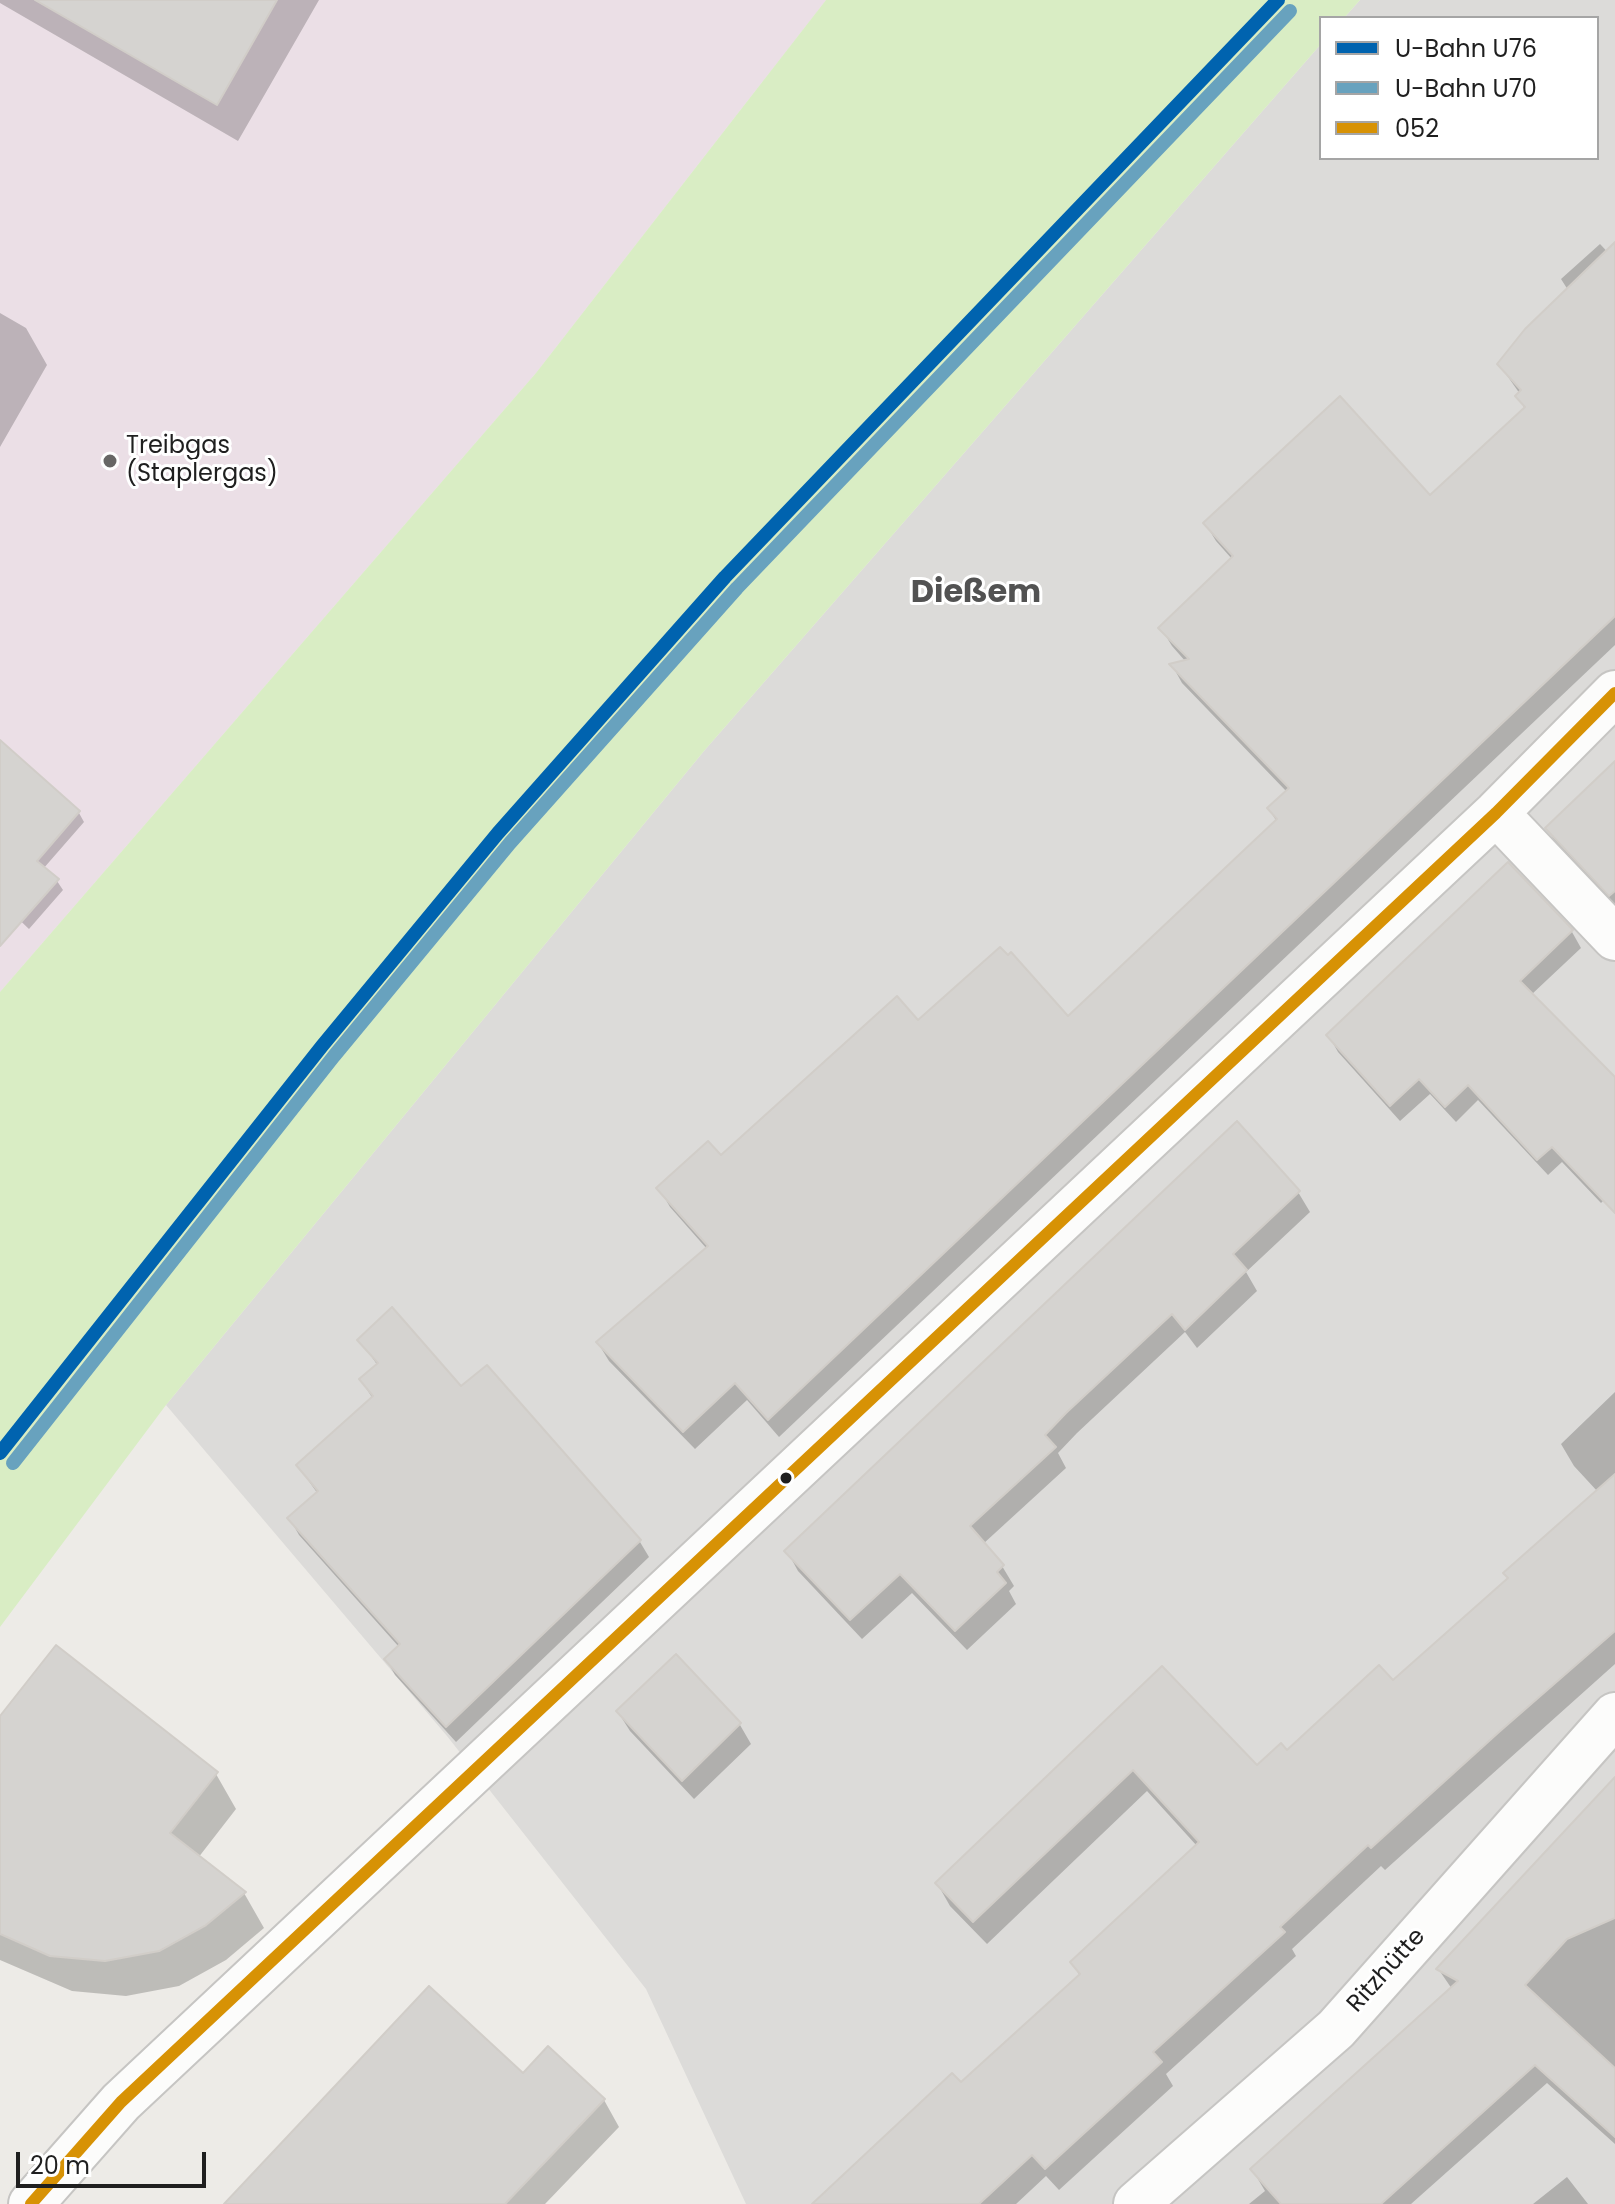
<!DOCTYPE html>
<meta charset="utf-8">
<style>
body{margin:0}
#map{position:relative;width:1615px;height:2204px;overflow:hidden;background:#edebe7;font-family:Poppins,sans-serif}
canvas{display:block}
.legend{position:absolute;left:1319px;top:16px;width:280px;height:144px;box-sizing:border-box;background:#fff;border:2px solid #a5a5a5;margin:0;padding:10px 14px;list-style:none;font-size:24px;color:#1f1f1f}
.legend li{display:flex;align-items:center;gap:16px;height:40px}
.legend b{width:40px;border:2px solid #a5a5a5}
.scale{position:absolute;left:16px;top:2152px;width:190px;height:36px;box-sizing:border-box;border:4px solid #1f1f1f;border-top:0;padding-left:10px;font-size:24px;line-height:28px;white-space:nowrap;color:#1f1f1f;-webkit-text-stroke:6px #fff;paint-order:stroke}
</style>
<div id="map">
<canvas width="1615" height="2204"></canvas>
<ul class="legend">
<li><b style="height:10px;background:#0063af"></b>U-Bahn U76</li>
<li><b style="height:10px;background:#68a2be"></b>U-Bahn U70</li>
<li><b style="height:10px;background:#d79205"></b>052</li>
</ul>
<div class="scale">20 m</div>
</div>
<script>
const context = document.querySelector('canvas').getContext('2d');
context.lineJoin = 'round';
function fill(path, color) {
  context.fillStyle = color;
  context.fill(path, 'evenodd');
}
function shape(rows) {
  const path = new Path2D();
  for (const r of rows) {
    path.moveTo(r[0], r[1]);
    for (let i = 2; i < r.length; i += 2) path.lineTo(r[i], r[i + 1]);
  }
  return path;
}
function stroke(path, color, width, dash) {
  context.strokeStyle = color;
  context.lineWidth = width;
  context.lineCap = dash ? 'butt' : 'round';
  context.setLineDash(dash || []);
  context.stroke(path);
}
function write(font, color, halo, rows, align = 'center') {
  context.font = font + ' Poppins,sans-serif';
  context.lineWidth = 6;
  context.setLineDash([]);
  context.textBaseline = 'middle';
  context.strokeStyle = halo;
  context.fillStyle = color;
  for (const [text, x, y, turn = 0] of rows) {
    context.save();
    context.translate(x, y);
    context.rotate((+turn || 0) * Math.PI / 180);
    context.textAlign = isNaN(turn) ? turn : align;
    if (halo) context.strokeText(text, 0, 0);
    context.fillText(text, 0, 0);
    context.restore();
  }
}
const residential = shape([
 [1360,0,1615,0,1615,2204,746,2204,646,1989,447,1736,166,1405,704,751,1321,44,1321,158,1597,158,1597,18,1344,18]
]);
const industrial = shape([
 [0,0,826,0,536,373,0,992]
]);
const grass = shape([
 [826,0,1360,0,1344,18,1321,18,1321,44,704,751,166,1405,0,1627,0,992,536,373]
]);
const shadow = shape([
 [0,0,319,0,238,141,0,3],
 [1600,244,1615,260,1615,645,779,1437,747,1400,695,1449,609,1361,598,1343,707,1249,670,1207,659,1188,721,1158,918,1023,1068,1019,1277,822,1269,809,1287,792,1182,683,1172,665,1186,662,1172,646,1161,628,1232,559,1216,541,1205,523,1430,498,1525,409,1518,396,1520,394,1499,364,1568,290,1561,279],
 [0,313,26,328,47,365,0,447],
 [0,743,79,813,84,822,43,869,57,881,63,890,29,929,7,908,0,916],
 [1615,764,1615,907,1558,847,1547,828],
 [1508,865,1572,932,1581,948,1531,995,1615,1079,1615,1213,1603,1201,1601,1203,1562,1162,1548,1175,1478,1100,1456,1122,1430,1094,1400,1121,1338,1052,1329,1036],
 [1298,1192,1310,1212,1246,1272,1257,1291,1197,1348,1185,1332,1077,1433,1058,1453,1066,1468,983,1544,1002,1566,1014,1586,1009,1591,1016,1604,967,1650,912,1593,862,1639,798,1571,787,1551],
 [360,1340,461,1388,486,1368,640,1542,649,1557,456,1742,395,1675,386,1659,399,1647,299,1535,290,1519,318,1494,298,1466,373,1399,361,1380,378,1366],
 [1615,1392,1615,1664,1385,1870,1381,1866,1292,1949,1296,1956,1166,2074,1173,2086,1059,2190,1046,2176,1016,2204,815,2204,961,2085,1080,1976,1072,1962,1197,1846,1147,1791,987,1944,950,1906,937,1883,1162,1669,1257,1768,1287,1753,1393,1683,1509,1579,1598,1492,1574,1466,1561,1444],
 [676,1657,740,1725,751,1744,694,1799,630,1731,618,1712],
 [0,1719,216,1774,236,1809,198,1858,244,1893,264,1928,226,1960,179,1986,126,1996,72,1991,0,1960],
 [1615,1780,1615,2144,1547,2083,1411,2204,1249,2204,1265,2191,1252,2169,1452,1989,1439,1970],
 [524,2076,604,2100,619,2127,545,2204,227,2204],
 [1567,2177,1588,2204,1533,2204]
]);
const building = shape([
 [35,0,277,0,217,105,35,0],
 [1615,242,1615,616,768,1420,735,1383,683,1432,596,1342,708,1246,656,1188,708,1141,721,1155,897,996,918,1020,1000,947,1008,955,1011,952,1068,1016,1277,819,1267,808,1289,788,1169,664,1189,659,1158,628,1233,556,1203,523,1340,396,1430,495,1525,407,1515,396,1521,390,1497,364,1525,329,1615,242],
 [0,740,80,811,37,861,59,879,0,946,0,740],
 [1615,761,1615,891,1609,896,1545,828,1615,761],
 [1508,862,1573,930,1520,981,1615,1077,1615,1213,1552,1147,1537,1160,1468,1085,1445,1107,1419,1079,1390,1106,1326,1035,1508,862],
 [1237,1121,1300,1191,1233,1254,1247,1270,1185,1330,1172,1314,1066,1413,1045,1435,1056,1447,970,1526,1004,1565,997,1572,1006,1583,955,1631,900,1574,850,1620,784,1551,1237,1121],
 [392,1307,461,1386,487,1365,641,1540,446,1727,384,1659,400,1644,287,1518,318,1491,296,1465,373,1396,359,1379,378,1363,357,1340,392,1307],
 [1615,1474,1615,1631,1499,1732,1371,1848,1368,1845,1280,1927,1285,1932,1153,2052,1162,2062,1045,2169,1032,2155,979,2204,812,2204,952,2073,961,2082,1080,1974,1070,1962,1199,1842,1133,1770,973,1922,935,1883,1162,1666,1257,1765,1281,1743,1287,1750,1379,1665,1393,1680,1508,1578,1503,1573,1615,1474],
 [56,1645,218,1772,170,1833,246,1892,206,1925,159,1951,105,1961,50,1956,0,1934,0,1716,56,1645],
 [676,1654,741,1723,682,1781,616,1711,676,1654],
 [1615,1777,1615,1918,1567,1939,1525,1985,1615,2068,1615,2137,1535,2065,1381,2204,1281,2204,1250,2169,1458,1981,1436,1969,1615,1777],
 [429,1986,523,2073,548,2046,605,2099,505,2204,224,2204,429,1986]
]);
const minor = shape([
 [1496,813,1615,938],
 [31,2204,121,2102,1496,813,1615,693],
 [1136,2204,1336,2029,1615,1715]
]);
const bus1 = shape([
 [31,2204,121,2102,1496,813,1615,693]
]);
const metro1 = shape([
 [0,1453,322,1046,498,833,725,577,1278,0]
]);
const metro2 = shape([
 [13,1463,334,1056,510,843,737,588,1290,11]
]);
const markers = [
 [110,461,8,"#676665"],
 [786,1478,7,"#1f1f1f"]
];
const poiNames = [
 ["Treibgas",126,447],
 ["(Staplergas)",126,475]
];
const streetNames = [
 ["Ritzhütte",1387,1971,-48]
];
const districtNames = [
 ["Dießem",976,594]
];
fill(residential, '#dcdbd9');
fill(industrial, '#ebdfe6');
fill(grass, '#d9edc4');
fill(shadow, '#0003');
fill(building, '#d5d3d0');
stroke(building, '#d1cdc8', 2);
stroke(minor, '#c6c5c3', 48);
stroke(minor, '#fcfcfb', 44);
stroke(bus1, '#d79205', 12);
stroke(metro1, '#0063af', 14);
stroke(metro2, '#68a2be', 14);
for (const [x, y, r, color] of markers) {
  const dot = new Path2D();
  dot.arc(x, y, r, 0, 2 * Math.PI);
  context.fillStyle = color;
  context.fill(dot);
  stroke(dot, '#fff', 3);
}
write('24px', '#1f1f1f', '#fff', poiNames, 'left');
write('24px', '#1f1f1f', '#fff', streetNames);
write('bold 32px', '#525252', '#fff', districtNames);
</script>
